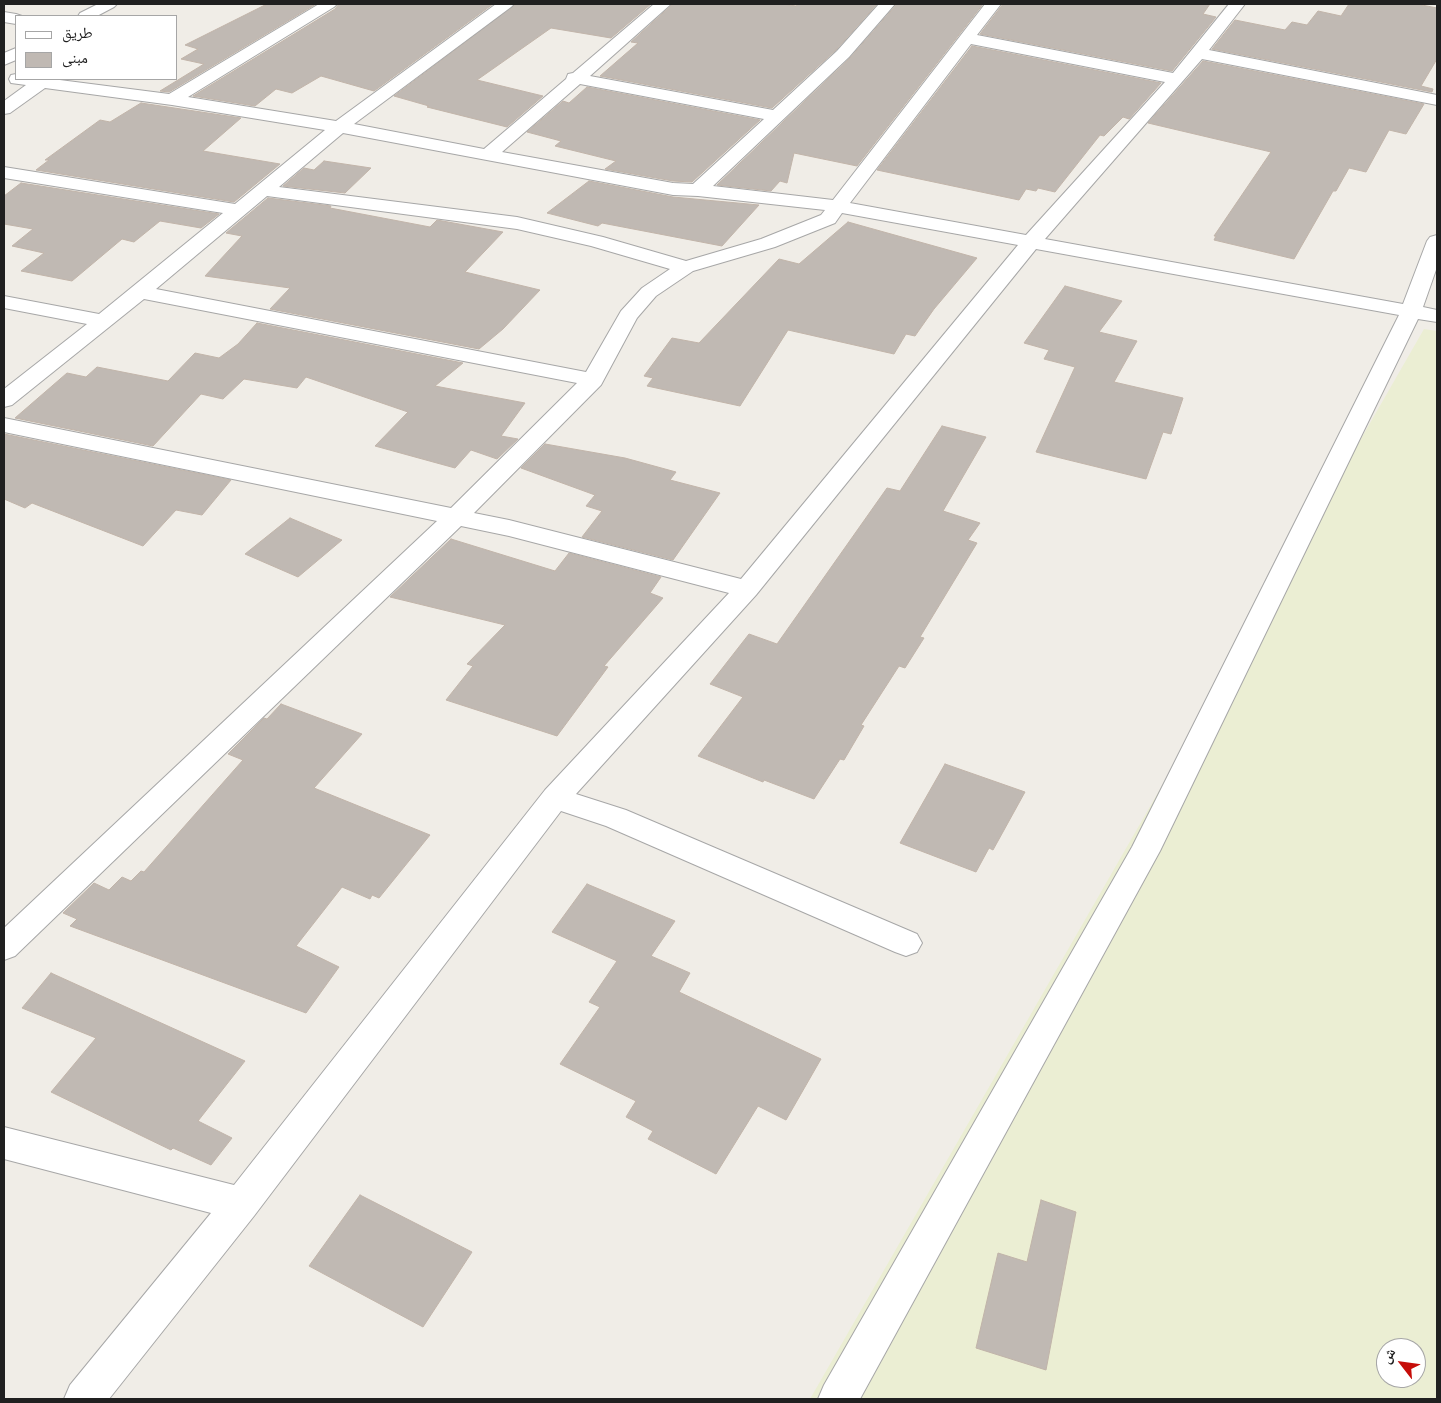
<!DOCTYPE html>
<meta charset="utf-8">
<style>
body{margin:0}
#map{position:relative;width:1441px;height:1403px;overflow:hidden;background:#f0ede7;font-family:"Varela Round","Noto Naskh Arabic",sans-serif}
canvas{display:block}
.frame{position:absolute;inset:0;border:5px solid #202020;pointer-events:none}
.legend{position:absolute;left:15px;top:15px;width:162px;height:65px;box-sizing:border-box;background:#fff;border:1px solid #a6a6a6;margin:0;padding:6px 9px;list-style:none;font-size:15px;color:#202020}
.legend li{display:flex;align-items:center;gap:10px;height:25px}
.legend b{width:25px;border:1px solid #a6a6a6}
.north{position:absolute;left:1376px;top:1338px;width:50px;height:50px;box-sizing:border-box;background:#fff;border:1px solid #a6a6a6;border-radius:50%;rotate:300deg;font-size:14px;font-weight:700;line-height:20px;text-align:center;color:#202020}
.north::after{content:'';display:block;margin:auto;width:18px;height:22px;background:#c60d09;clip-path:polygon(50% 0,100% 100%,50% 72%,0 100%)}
</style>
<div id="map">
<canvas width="1441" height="1403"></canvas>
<div class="frame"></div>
<ul class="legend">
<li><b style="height:6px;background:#fff"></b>طريق</li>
<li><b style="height:14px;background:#c0b9b3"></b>مبنى</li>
</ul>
<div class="north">ش</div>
</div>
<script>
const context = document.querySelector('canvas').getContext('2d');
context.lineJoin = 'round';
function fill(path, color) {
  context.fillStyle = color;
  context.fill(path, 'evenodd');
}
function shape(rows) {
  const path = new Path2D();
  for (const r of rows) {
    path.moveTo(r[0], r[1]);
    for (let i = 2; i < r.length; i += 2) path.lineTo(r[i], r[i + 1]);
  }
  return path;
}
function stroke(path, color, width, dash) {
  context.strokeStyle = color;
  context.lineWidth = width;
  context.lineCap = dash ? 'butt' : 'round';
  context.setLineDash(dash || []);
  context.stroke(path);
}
const farmland = shape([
 [1424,329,1437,331,1437,1399,810,1399],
 [1386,1348,1416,1348,1416,1378,1386,1378]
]);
const building = shape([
 [267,4,316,4,169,92,160,91,204,64,181,59,198,49,185,45,267,4],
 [339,4,493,4,374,91,321,76,292,93,276,89,255,106,193,96,335,9,339,4],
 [516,4,651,4,611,38,551,28,477,80,543,96,507,127,427,107,429,106,394,96,516,4],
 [673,4,783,4,796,6,799,4,877,4,836,50,772,108,600,76,638,43,631,42,673,4],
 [897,4,983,4,857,166,794,153,787,183,780,181,771,191,717,185,850,58,897,4],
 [1003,4,1210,4,1203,14,1216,17,1172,71,980,34,1003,4],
 [1349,4,1417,4,1437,8,1437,59,1421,86,1433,89,1432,92,1212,49,1235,20,1285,30,1292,22,1307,25,1318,11,1341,16,1349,4],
 [972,46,1161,83,1129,119,1123,117,1104,136,1100,135,1055,192,1038,188,1036,191,1026,189,1019,200,877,170,972,46],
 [1203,61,1424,104,1406,134,1389,130,1366,172,1349,168,1336,191,1333,191,1294,259,1214,240,1216,236,1214,236,1271,152,1148,123,1203,61],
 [587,87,760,120,692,182,673,181,605,169,616,161,555,146,561,141,527,132,563,101,569,103,587,87],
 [141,103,241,118,203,151,280,164,234,202,36,170,49,160,45,160,100,120,110,122,141,103],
 [324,161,371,168,345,193,283,186,304,168,314,170,324,161],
 [589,181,673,197,759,205,722,246,602,223,598,226,547,213,589,181],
 [21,183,219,214,201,228,160,221,134,242,122,239,72,281,21,271,44,253,12,246,33,229,4,224,4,196,21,183],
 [268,198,331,206,330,208,430,227,437,220,503,232,465,272,540,290,503,329,479,349,270,309,290,288,205,276,242,236,226,233,268,198],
 [848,222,977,258,934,309,915,336,906,334,894,354,788,330,740,406,647,386,653,378,644,376,672,338,699,343,779,259,799,264,848,222],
 [1065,286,1122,301,1099,332,1137,341,1114,382,1183,398,1171,434,1163,432,1146,479,1036,452,1075,367,1044,359,1049,350,1024,343,1065,286],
 [257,323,463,363,435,386,525,403,501,436,518,439,497,459,471,450,455,468,375,446,408,412,306,377,297,388,244,379,223,399,201,394,153,446,15,418,67,373,86,377,97,367,168,381,195,353,219,358,238,344,257,323],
 [942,426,986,437,943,511,980,523,968,540,977,543,920,637,924,638,905,668,899,666,861,725,864,726,844,760,840,759,814,799,764,780,763,782,698,756,743,697,710,684,749,634,777,644,887,488,900,491,942,426],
 [4,434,231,480,202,515,176,510,143,546,32,503,25,508,4,499,4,434],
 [545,444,625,458,676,472,670,480,720,493,673,560,582,537,602,511,586,506,595,495,521,468,545,444],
 [290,518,342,540,298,577,245,554,290,518],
 [451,539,555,571,569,553,661,577,650,593,663,598,604,666,608,667,557,736,446,700,473,666,467,664,505,625,390,597,451,539],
 [281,704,362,734,314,788,430,835,379,898,372,895,370,899,342,887,296,946,339,967,306,1013,70,926,77,919,63,913,94,883,109,890,122,877,131,881,141,871,144,872,243,760,228,754,264,718,267,719,281,704],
 [945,764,1025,792,993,850,989,848,976,872,900,843,945,764],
 [587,884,675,921,651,956,690,973,679,992,821,1059,786,1120,758,1106,716,1174,648,1139,653,1131,626,1117,636,1101,560,1064,600,1007,589,1002,617,961,552,932,587,884],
 [51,973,245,1061,198,1121,232,1138,211,1165,173,1148,171,1150,51,1092,96,1038,22,1008,51,973],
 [360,1195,472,1252,423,1327,309,1266,360,1195],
 [1041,1200,1076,1212,1046,1370,976,1348,998,1253,1027,1262,1041,1200]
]);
const minor = shape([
 [98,4,117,4,114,7,97,16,78,16,80,13,98,4],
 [319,4,337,4,334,7,188,97,336,121,496,4,514,4,511,7,354,124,484,149,566,79,568,74,573,73,654,4,671,4,590,76,773,110,837,51,879,4,895,4,849,57,713,186,833,200,985,4,1001,4,977,35,1173,73,1229,4,1245,4,1209,50,1437,95,1437,105,1202,59,1045,239,1403,304,1427,241,1430,237,1437,235,1437,267,1423,307,1437,310,1437,322,1418,319,1160,851,860,1399,818,1399,824,1385,1132,847,1399,315,1036,249,756,595,576,794,626,810,917,934,922,943,917,952,906,956,895,952,606,826,561,811,254,1216,109,1399,64,1399,70,1385,211,1213,4,1159,4,1127,234,1185,545,790,729,593,509,536,461,526,15,956,4,960,4,928,437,521,4,432,4,418,451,508,577,383,144,299,12,405,4,407,4,389,87,324,4,308,4,296,99,314,223,213,4,178,4,167,235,204,325,130,172,105,45,88,10,113,4,114,4,101,26,85,11,83,9,79,11,75,16,74,16,79,52,79,169,94,319,4],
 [971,44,1165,82,1026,235,850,203,971,44],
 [580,84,764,119,693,184,673,183,502,152,580,84],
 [343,133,673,195,698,196,825,210,821,215,761,239,686,261,603,237,517,217,279,187,343,133],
 [267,196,517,229,591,246,670,269,642,288,621,311,586,372,156,289,267,196],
 [842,213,1018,245,741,579,509,520,474,513,601,385,637,318,656,296,693,271,775,247,835,223,842,213],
 [4,12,16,14,22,16,16,16,16,24,4,22,4,12],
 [16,48,16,60,4,65,4,53,16,48]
]);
fill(farmland, '#ebeed3');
fill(building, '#c0b9b3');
stroke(building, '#c1b4a9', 1);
stroke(minor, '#a7a7a7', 2);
fill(minor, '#fff');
</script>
